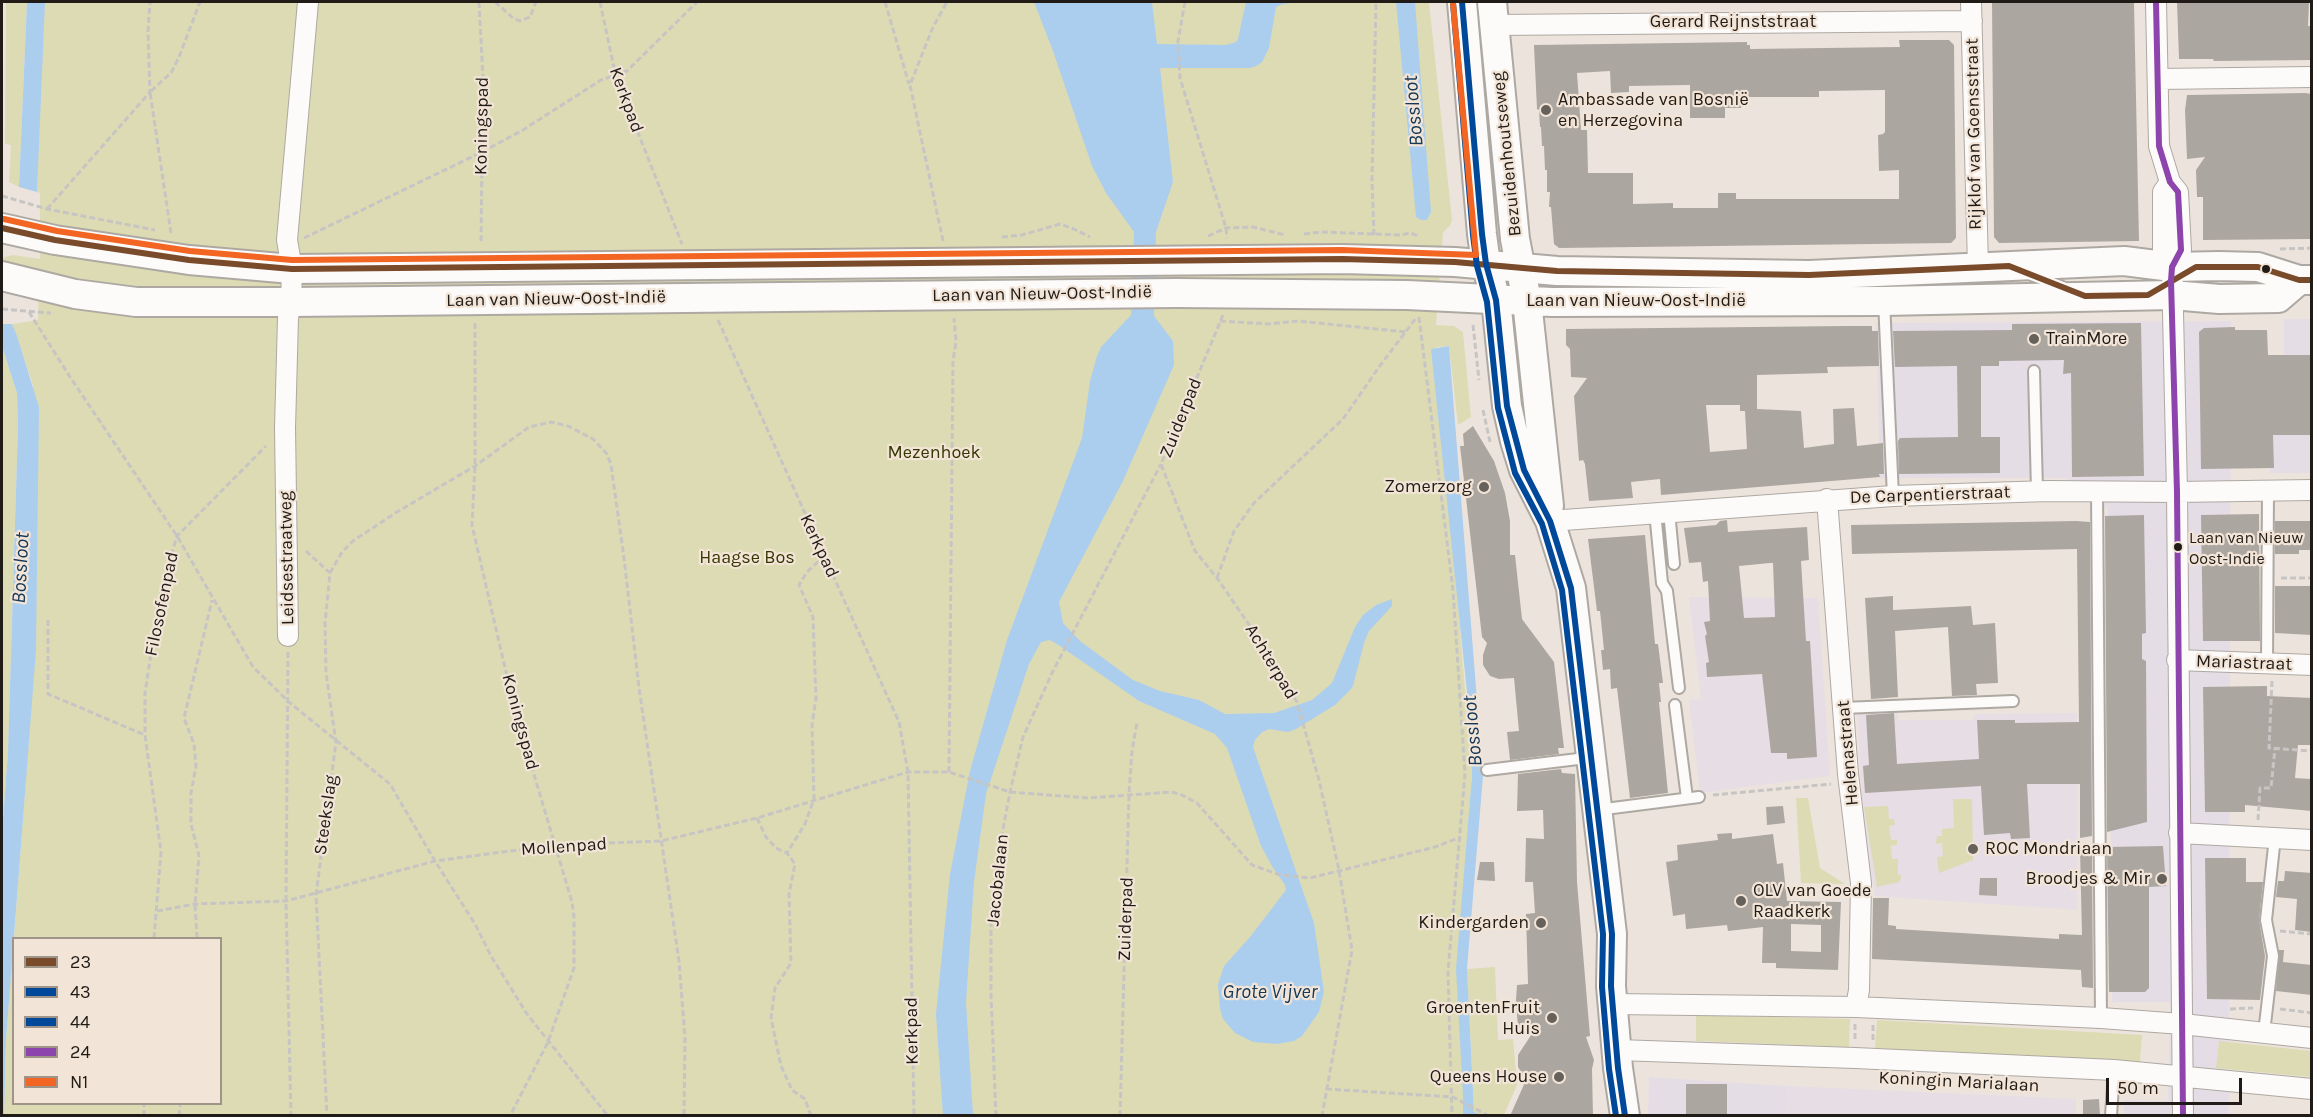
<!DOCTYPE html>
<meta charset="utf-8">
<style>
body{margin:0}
#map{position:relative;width:2313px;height:1117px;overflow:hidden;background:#ece4dc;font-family:Karla,sans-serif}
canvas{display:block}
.frame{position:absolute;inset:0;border:3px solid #201b16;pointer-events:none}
.legend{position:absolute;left:12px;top:937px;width:210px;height:168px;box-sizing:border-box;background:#f2e4d6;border:2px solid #9e9489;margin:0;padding:8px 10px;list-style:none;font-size:18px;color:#201b16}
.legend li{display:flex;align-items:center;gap:12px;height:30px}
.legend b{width:30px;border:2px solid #9e9489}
.scale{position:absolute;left:2106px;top:1078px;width:136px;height:27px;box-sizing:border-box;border:3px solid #201b16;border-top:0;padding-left:8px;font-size:18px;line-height:21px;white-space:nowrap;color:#201b16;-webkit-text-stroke:4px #f2e4d6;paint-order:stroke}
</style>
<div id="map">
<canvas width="2313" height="1117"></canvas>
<div class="frame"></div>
<ul class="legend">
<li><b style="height:8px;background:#7a4b2a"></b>23</li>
<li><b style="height:8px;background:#004899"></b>43</li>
<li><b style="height:8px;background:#004899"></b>44</li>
<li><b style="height:8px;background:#8e44ad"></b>24</li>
<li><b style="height:8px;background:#f26522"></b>N1</li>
</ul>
<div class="scale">50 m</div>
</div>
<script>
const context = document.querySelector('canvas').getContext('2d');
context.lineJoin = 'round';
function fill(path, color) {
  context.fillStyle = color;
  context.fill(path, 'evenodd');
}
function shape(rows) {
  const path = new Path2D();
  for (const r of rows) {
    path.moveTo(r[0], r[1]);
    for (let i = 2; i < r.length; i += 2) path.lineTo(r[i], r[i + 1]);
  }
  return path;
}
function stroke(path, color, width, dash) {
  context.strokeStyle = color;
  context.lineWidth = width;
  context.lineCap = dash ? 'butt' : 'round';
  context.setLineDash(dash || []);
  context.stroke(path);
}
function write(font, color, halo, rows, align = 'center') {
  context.font = font + ' Karla,sans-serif';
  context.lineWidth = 4.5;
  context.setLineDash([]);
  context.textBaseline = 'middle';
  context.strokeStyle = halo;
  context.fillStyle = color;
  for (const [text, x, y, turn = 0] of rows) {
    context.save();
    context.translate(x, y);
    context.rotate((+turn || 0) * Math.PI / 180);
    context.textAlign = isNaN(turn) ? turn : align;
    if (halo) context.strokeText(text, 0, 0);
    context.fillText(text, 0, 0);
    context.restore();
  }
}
const commercial = shape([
 [2284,319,2311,319,2311,473,2270,473,2271,400,2284,398],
 [2231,321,2229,1115,2124,1115,2124,1100,2168,1101,2170,1002,2112,1002,2108,509,2068,483,2068,478,1880,478,1876,323],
 [1649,1077,1788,1086,1786,1115,1648,1116]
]);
const education = shape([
 [1689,597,1818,598,1830,776,1700,793,1689,700,1701,699],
 [1898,713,1898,720,1972,720,1976,714,2077,713,2077,910,1875,896,1862,808,1858,714],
 [1788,1086,2076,1099,2076,1115,1786,1115]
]);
const green = shape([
 [6,2,27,2,19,187,9,182,11,145,5,144],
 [39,2,1429,2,1452,220,1450,226,1443,232,1436,325,1454,326,1463,332,1471,417,1458,425,1449,346,1437,347,1472,775,1463,896,1463,1115,4,1115,6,1040,13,939,14,1104,220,1104,220,938,14,938,30,722,33,385,12,324,38,320,39,280,2,264,2,258,13,255,40,259,40,193,37,192],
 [1473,2,1482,2,1505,225,1492,223],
 [2,346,17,393,18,425,8,752,2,833],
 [1796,798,1808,798,1820,868,1845,884,1801,883],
 [1953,799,1972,799,1973,860,1939,873,1937,857,1943,856,1942,843,1936,844,1937,836,1942,836,1942,829,1954,828],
 [1888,806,1889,819,1894,819,1895,825,1889,826,1891,840,1897,840,1897,845,1891,846,1892,859,1898,859,1898,875,1901,875,1901,878,1899,882,1877,887,1864,807],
 [1495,967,1498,1040,1513,1039,1517,1085,1504,1115,1481,1115,1474,1112,1467,969],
 [1696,1015,1850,1019,1849,1047,1696,1041],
 [1877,1020,2142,1035,2140,1062,1875,1048],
 [2219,1041,2311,1051,2311,1077,2216,1068]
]);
const water = shape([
 [27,2,45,2,37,192,19,187],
 [1034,2,1152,2,1157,44,1226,45,1236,42,1238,39,1246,2,1300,2,1283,4,1276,7,1269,48,1262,62,1256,66,1250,68,1160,68,1173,182,1156,232,1154,316,1173,341,1174,365,1123,481,1059,602,1063,623,1080,641,1133,680,1160,691,1199,700,1225,714,1274,713,1312,700,1332,683,1355,627,1363,615,1376,605,1392,599,1392,606,1369,631,1364,643,1353,686,1350,690,1335,705,1296,729,1288,732,1269,729,1261,733,1255,740,1253,747,1314,923,1324,992,1319,1012,1302,1036,1294,1041,1277,1044,1253,1042,1235,1033,1223,1019,1220,1009,1218,984,1224,966,1250,937,1286,890,1285,885,1273,868,1261,846,1227,748,1215,734,1139,701,1060,646,1050,640,1041,642,1029,664,986,794,974,882,966,1002,973,1115,943,1116,936,1014,950,874,970,771,1007,640,1082,438,1090,381,1097,356,1101,347,1131,315,1134,232,1106,193,1092,166,1053,51],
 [1396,2,1415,2,1431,212,1427,220,1421,220,1416,217],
 [2,324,12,324,17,336,39,407,36,650,6,1040,4,1116,2,1115,2,833,8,752,18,425,17,393,2,346],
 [1449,346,1483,776,1467,969,1474,1112,1481,1115,1463,1115,1463,1096,1456,969,1472,775,1467,692,1431,349]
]);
const building = shape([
 [1992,2,2134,2,2139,241,1999,243,1994,237],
 [2177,2,2309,2,2308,26,2312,26,2312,60,2214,61,2213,59,2179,59],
 [1899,40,1949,40,1954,45,1956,238,1951,243,1559,248,1554,244,1551,207,1549,207,1550,192,1547,192,1547,170,1545,170,1544,146,1542,146,1541,127,1540,127,1539,110,1537,109,1534,45,1747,42,1747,45,1750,45,1750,49,1900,47],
 [1610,71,1611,93,1629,92,1629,86,1690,85,1690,118,1725,118,1725,108,1741,108,1741,97,1819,97,1819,91,1885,90,1885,132,1883,134,1878,135,1879,171,1899,170,1899,199,1736,199,1736,193,1718,193,1718,208,1673,208,1673,203,1633,204,1633,173,1588,173,1587,130,1581,130,1577,73],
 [2305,93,2312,94,2312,239,2203,240,2203,197,2197,197,2196,170,2205,157,2187,159,2185,110,2187,95],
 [2141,323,2144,476,2072,477,2071,373,2063,374,2064,360,1999,361,1999,366,1981,366,1981,437,2000,437,2000,473,1899,474,1898,441,1900,438,1958,437,1957,366,1895,367,1893,331,2012,330,2012,324],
 [1846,326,1872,326,1872,331,1878,331,1879,366,1827,367,1828,373,1757,375,1757,409,1801,411,1804,448,1834,444,1833,409,1854,408,1857,446,1883,443,1884,474,1879,474,1880,477,1661,495,1660,479,1631,482,1633,498,1589,501,1585,464,1583,460,1579,461,1574,396,1587,378,1571,377,1570,349,1566,345,1566,329],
 [1706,405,1740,405,1740,411,1745,411,1747,449,1710,452],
 [2235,327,2235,330,2267,330,2268,355,2312,355,2312,435,2273,435,2274,468,2201,469,2199,332,2204,328],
 [1473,426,1494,461,1505,493,1510,521,1510,555,1515,555,1522,619,1554,662,1564,748,1558,748,1559,754,1510,760,1507,732,1519,731,1514,678,1499,679,1490,676,1483,665,1483,655,1487,643,1482,637,1460,446,1464,446,1463,434],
 [2259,514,2260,641,2203,641,2201,515],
 [2144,515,2146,633,2142,634,2142,659,2146,661,2147,822,2107,832,2105,516],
 [1727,520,1728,532,1807,527,1809,560,1801,561,1806,641,1810,641,1817,757,1787,759,1787,753,1771,753,1762,674,1707,677,1706,663,1709,662,1705,636,1707,634,1704,622,1710,621,1708,581,1703,582,1701,562,1689,563,1684,528,1716,525,1720,521],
 [1770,563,1773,563,1775,617,1744,618,1739,566],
 [2076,521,2090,522,2092,836,2080,838,2080,784,2027,784,2030,838,2011,839,2010,833,1984,835,1981,786,1865,793,1863,766,1869,765,1866,715,1894,713,1897,764,1979,759,1977,720,2015,720,2015,723,2079,722,2077,549,1852,554,1851,525],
 [2275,521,2312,521,2312,550,2299,550,2299,554,2275,554],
 [1645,535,1655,644,1658,644,1663,683,1659,683,1661,702,1659,702,1668,793,1630,798,1617,688,1611,689,1610,669,1603,670,1601,650,1604,650,1600,611,1597,611,1588,539],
 [2275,586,2312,586,2312,635,2275,633],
 [1893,596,1893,610,1971,606,1973,625,1995,623,1998,683,1976,684,1977,695,1952,696,1948,627,1895,631,1898,697,1871,699,1865,598],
 [2267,686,2267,696,2312,698,2311,745,2298,745,2295,778,2312,779,2312,811,2245,805,2245,812,2205,812,2203,687],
 [1561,769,1562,773,1575,774,1577,882,1590,1036,1586,1037,1594,1060,1592,1069,1593,1116,1510,1116,1526,1080,1518,1067,1518,1055,1537,1026,1518,1028,1516,1000,1517,985,1528,984,1526,914,1535,913,1533,882,1525,882,1526,838,1544,839,1543,810,1517,811,1518,774],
 [1783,806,1785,823,1767,825,1766,807],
 [1732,833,1732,839,1773,834,1777,864,1783,863,1787,901,1841,902,1838,970,1776,968,1776,963,1762,963,1763,927,1728,931,1727,925,1686,929,1685,914,1673,916,1666,862,1678,860,1677,845,1718,840,1717,834],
 [1791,924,1821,925,1821,952,1791,951],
 [2163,846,2166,886,2149,887,2149,988,2145,992,2109,992,2107,847],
 [2092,847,2093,988,2082,987,2081,970,1872,959,1873,898,1889,898,1888,925,1896,926,1896,929,2059,939,2059,934,2082,935,2080,848],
 [2205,858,2246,858,2246,882,2263,882,2259,920,2265,956,2260,1000,2207,999],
 [1480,862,1494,862,1495,881,1477,880],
 [2285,871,2312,873,2312,932,2295,930,2297,899,2276,897,2278,881,2284,881],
 [1980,878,1997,878,1997,896,1979,895],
 [2279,950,2284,950,2283,962,2312,965,2312,995,2276,991],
 [1686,1084,1727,1084,1727,1116,1686,1116],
 [2099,1099,2100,1116,2083,1116,2083,1100]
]);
const path = shape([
 [479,2,486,135,482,152,481,244],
 [495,2,513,18,520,21,530,17,536,2],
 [600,2,616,77,682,244],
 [885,2,909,84],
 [1185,2,1178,41,1180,78,1226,228,1227,238],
 [2,196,47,209,155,230],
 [47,209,150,92,148,31,150,2],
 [171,233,150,92,171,73,179,57,200,2],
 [1304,234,1321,232,1401,235,1410,233,1419,236],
 [1374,235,1372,180,1376,2],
 [1208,236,1226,228,1253,227,1285,235],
 [1002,237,1022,235,1060,224,1074,229,1090,237],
 [304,238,482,152,523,130,601,80,627,71,697,2],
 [943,241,910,85,933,27,947,2],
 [2280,249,2312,248],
 [2,309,51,313],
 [29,312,70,377,177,536,253,667,290,703,390,784,435,861,475,924,491,956,527,1014,608,1116],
 [1223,315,1161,464,1195,551,1217,578,1265,648,1297,702,1319,780,1339,870,1352,950,1322,1116],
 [1419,317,1453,590,1465,774,1448,971,1452,1116],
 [718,320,899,722,908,772,914,1116],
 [1220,321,1268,324,1298,321,1406,332],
 [475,323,475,466,472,525,515,711,572,902,574,917,574,968,548,1042,510,1116],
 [1473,325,1479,380],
 [1483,410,1490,442],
 [306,551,330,573,325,623,326,673,336,742,316,895,327,1116],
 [330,573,342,552,353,541,397,512,475,466,529,427,551,422,568,426,593,439,607,454,611,465,624,558,639,688,679,961,685,1038,684,1116],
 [1217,578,1234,531,1254,503,1343,419,1379,367,1416,318],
 [2281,578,2312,578],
 [48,620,48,694,145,735],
 [288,652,286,901,291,1116],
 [2272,681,2269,748,2312,751],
 [949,772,953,361,956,341,954,318],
 [1713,795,1831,784],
 [757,818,766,837,776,848,787,853],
 [2258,820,2260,788,2271,788,2275,748],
 [157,911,195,904,286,901,435,861,555,845,661,841,757,818,908,772,949,772,1010,792,1089,798,1171,792,1180,794,1197,803,1252,865,1280,875,1310,878,1435,847,1461,837],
 [2280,931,2312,934],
 [154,938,161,852,145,735,145,693,160,595,177,536,266,446],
 [197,938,195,904,199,856,191,824,191,793,196,766,194,744,184,718,212,600],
 [2230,1009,2253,1008],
 [2280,1009,2312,1013],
 [1855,1039,1855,1024],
 [1873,1040,1873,1025],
 [1326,1089,1453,1097,1489,1116],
 [144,1116,144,1104],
 [179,1116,180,1104],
 [811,1116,805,1099,792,1090,781,1066,771,1018,775,988,791,963,789,894,795,864,787,853,805,824,814,799,812,725,816,698,813,617,799,585,807,572,824,556],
 [996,1116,991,995,991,913,997,861,1010,792,1023,737,1052,673,1161,464],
 [1120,1116,1129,794,1132,751,1137,722]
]);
const lane = shape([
 [2029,274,2065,288],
 [1884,301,1893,496],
 [2034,371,2037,491],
 [2097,491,2101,1018],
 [1669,511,1674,564],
 [1655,512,1662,583,1667,591,1679,688],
 [2267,664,2268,490],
 [1675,705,1687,798],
 [1843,708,2013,701],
 [1487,770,1578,759],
 [1597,810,1699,797],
 [2264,1033,2273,956,2266,920,2275,837],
 [2111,1116,2114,1070]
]);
const street = shape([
 [1971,2,1978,266],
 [2156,2,2159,146,2170,182,2178,192,2181,250,2172,267],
 [1494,25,1972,21],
 [2158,79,2312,77],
 [2170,182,2163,192,2163,251,2172,267,2177,492,2183,1116],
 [1827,499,1848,774,1861,883,1859,990,1856,1007],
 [1550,521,1893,496,2049,491,2177,492,2312,490],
 [288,636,285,428,288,318,291,302,292,269,287,240,308,2],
 [2177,660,2312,665],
 [2179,833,2312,840],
 [1613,1004,1856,1007,2101,1018,2182,1024,2312,1038],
 [1617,1050,1855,1058,2114,1070,2312,1089]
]);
const secondary = shape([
 [1462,2,1482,234,1486,264,1496,300,1507,406,1515,441,1524,470,1550,521,1571,588,1612,934,1611,986,1618,1068,1625,1116],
 [1492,2,1515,239,1527,301,1549,506],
 [2,228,55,240,189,260,292,269,1342,259,1455,262,1557,271,1809,275,2124,261,2172,267,2219,266,2258,267,2299,280,2312,280],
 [2,276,75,294,136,302,291,302,1176,293,1407,295,1552,302,1884,301,2172,295,2219,299,2278,298,2299,280]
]);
const bus1 = shape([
 [2,228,55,240,189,260,292,269,1342,259,1455,262,1557,271,1809,275,2009,266,2085,296,2148,295,2196,267,2258,267,2299,280,2312,280]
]);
const bus2 = shape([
 [1462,2,1482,234,1486,264,1496,300,1507,406,1524,470,1550,521,1571,588,1612,934,1611,986,1618,1068,1625,1116]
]);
const bus3 = shape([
 [1453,3,1473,235,1477,266,1487,302,1498,408,1515,473,1542,524,1562,590,1603,934,1602,987,1609,1069,1616,1116]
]);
const bus4 = shape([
 [2156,2,2159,146,2170,182,2178,192,2181,250,2172,267,2171,281,2177,492,2183,1116]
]);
const bus5 = shape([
 [4,219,57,231,190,251,292,260,1342,250,1476,255,1453,3]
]);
const markers = [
 [1546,110,6,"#67615b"],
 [2266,269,5,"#201b16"],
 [2034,339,6,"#67615b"],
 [1484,487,6,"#67615b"],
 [2178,547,5,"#201b16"],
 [1973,849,6,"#67615b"],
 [2162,879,6,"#67615b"],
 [1741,901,6,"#67615b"],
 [1541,923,6,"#67615b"],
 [1552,1018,6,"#67615b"],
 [1559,1077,6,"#67615b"]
];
const busNames = [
 ["Laan van Nieuw",2189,538],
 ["Oost-Indie",2189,559]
];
const streetNames = [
 ["Gerard Reijnststraat",1733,22],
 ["Kerkpad",626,100,70],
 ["Koningspad",482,126,-89],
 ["Rijklof van Goensstraat",1974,134,-91],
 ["Bezuidenhoutseweg",1507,154,-96],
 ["Laan van Nieuw-Oost-Indië",1042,294,-1],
 ["Laan van Nieuw-Oost-Indië",556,299,-1],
 ["Laan van Nieuw-Oost-Indië",1636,301],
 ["Zuiderpad",1181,418,-68],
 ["De Carpentierstraat",1930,495,-2],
 ["Kerkpad",819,546,65],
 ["Leidsestraatweg",287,558,-91],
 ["Filosofenpad",162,604,-78],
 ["Achterpad",1271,662,59],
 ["Mariastraat",2244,663,2],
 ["Koningspad",520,722,75],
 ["Helenastraat",1848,753,-95],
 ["Steekslag",326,815,-82],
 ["Mollenpad",564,847,-4],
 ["Jacobalaan",998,880,-84],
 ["Zuiderpad",1126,919,-88],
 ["Kerkpad",912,1031,-91],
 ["Koningin Marialaan",1959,1082,3]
];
const poiNames = [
 ["Ambassade van Bosnië",1558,100,"left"],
 ["en Herzegovina",1558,121,"left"],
 ["TrainMore",2046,339,"left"],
 ["Zomerzorg",1472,487],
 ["ROC Mondriaan",1985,849,"left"],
 ["Broodjes & Mir",2150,879],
 ["OLV van Goede",1753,891,"left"],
 ["Raadkerk",1753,912,"left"],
 ["Kindergarden",1529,923],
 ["GroentenFruit",1540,1008],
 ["Huis",1540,1029],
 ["Queens House",1547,1077]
];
const parkNames = [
 ["Mezenhoek",934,453],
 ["Haagse Bos",747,558]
];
const waterNames = [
 ["Bossloot",1414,111,-95],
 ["Bossloot",21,568,-87],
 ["Bossloot",1473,731,-95],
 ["Grote Vijver",1270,992]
];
fill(commercial, '#e5dde6');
fill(education, '#e6dde5');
fill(green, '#dddbb4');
fill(water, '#acceee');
fill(building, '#aca6a0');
stroke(lane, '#aea8a2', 14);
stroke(street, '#aea8a2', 22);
stroke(secondary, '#aea8a2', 32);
stroke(path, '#c7c5c3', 3, [6, 3]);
stroke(lane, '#fcfbfa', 10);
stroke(street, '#fcfbfa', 20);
stroke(secondary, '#fcfbfa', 28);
stroke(bus1, '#7a4b2a', 6);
stroke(bus2, '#004899', 6);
stroke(bus3, '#004899', 6);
stroke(bus4, '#8e44ad', 6);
stroke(bus5, '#f26522', 6);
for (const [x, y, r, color] of markers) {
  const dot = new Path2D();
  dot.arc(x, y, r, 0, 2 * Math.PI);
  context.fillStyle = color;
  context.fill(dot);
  stroke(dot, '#f2e4d6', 2);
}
write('16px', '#201b16', '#f2e4d6', busNames, 'left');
write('18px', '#201b16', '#f2e4d6', streetNames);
write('18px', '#201b16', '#f2e4d6', poiNames, 'right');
write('18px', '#353600', '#f2e4d6', parkNames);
write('italic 20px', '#133858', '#f2e4d6', waterNames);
</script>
